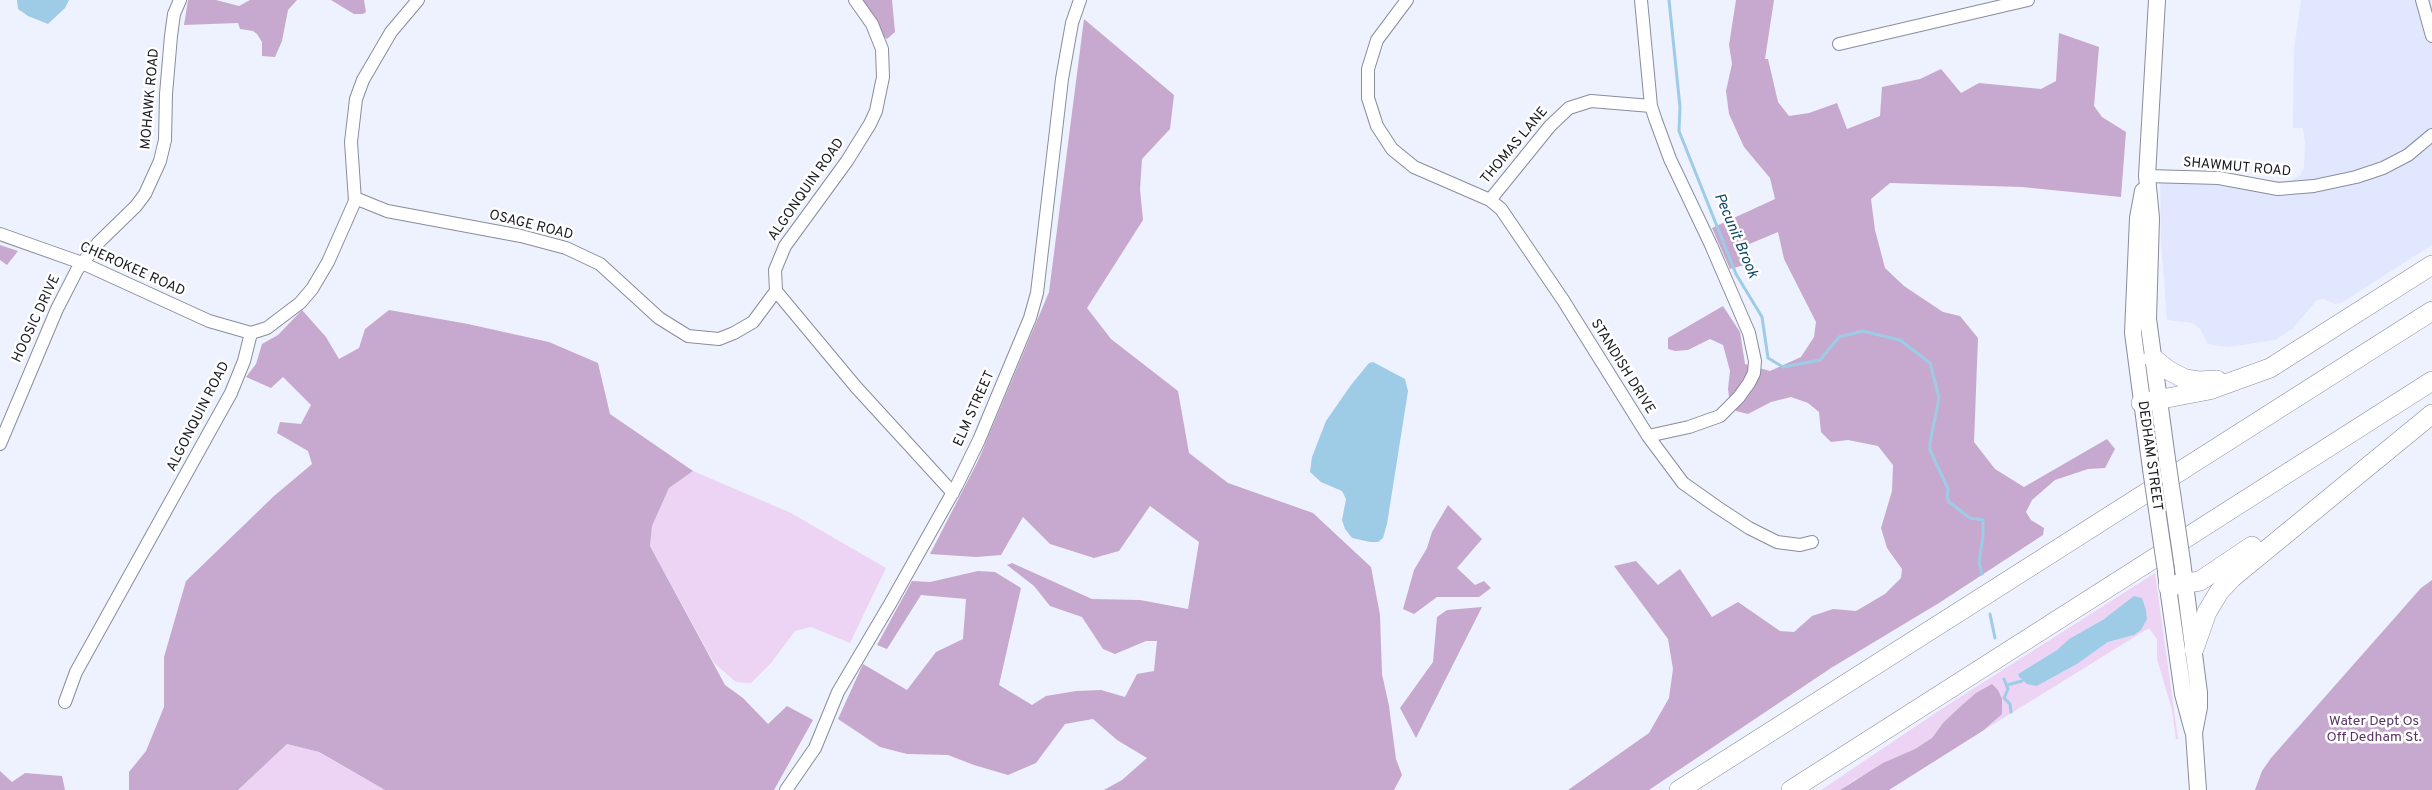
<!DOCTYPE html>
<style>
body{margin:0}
canvas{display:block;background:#eef1fe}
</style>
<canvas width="2432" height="790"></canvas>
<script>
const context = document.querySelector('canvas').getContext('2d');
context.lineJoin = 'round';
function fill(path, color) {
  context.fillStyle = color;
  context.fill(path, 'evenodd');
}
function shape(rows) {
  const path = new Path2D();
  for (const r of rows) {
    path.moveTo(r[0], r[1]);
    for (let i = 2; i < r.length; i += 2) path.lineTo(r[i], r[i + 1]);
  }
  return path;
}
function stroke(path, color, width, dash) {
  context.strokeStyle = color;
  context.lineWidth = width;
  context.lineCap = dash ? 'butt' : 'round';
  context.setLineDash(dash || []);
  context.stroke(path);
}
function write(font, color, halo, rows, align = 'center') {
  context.font = font + ' Overpass,sans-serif';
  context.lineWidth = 5;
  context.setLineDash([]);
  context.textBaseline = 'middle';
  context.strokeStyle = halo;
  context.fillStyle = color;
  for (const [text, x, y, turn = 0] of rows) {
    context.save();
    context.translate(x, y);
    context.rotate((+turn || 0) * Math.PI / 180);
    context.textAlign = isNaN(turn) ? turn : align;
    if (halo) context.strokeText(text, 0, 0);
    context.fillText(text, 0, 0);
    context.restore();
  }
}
const built = shape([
 [2301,0,2432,0,2432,245,2341,303,2335,304,2323,299,2317,300,2292,329,2275,340,2228,347,2212,345,2207,343,2201,330,2193,323,2167,320,2161,242,2160,169,2280,181,2292,180,2300,176,2304,167,2305,142,2303,128,2293,128,2293,117,2294,50]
]);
const green = shape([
 [693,471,791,513,886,568,850,643,811,627,795,631,771,663,751,683,736,682,714,663,650,546,652,526,669,488],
 [2155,573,2178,739,2176,739,2172,710,2157,659,2157,639,2149,628,1984,730,1996,720,1943,723,1932,738,1915,749,1854,780,1840,790,1821,790,1943,708],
 [2112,614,2134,635,2108,642,2077,664,2037,686,2019,677,2018,674,2057,650,2069,639],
 [287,744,318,752,385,790,238,790]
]);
const forest = shape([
 [188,0,216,0,239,6,250,0,297,0,288,10,282,41,275,57,262,56,262,42,257,34,253,31,240,29,238,23,184,25],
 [331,0,364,0,366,12,363,14,354,14],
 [860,0,892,0,895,32,887,39,883,36],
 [1736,0,1774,0,1765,59,1768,59,1778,102,1789,116,1809,113,1837,103,1847,129,1880,116,1882,87,1920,79,1941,69,1961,93,1979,83,2041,89,2056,81,2059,33,2099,47,2094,106,2102,117,2126,132,2121,197,2022,187,1890,183,1871,199,1875,230,1885,268,1904,286,1943,312,1960,316,1978,338,1974,442,1995,469,2024,487,2107,439,2115,449,2105,468,2088,469,2055,480,2032,500,2026,512,2031,520,2044,528,2043,535,1939,603,1831,668,1649,790,1568,790,1649,733,1669,698,1673,669,1668,639,1614,566,1636,561,1658,585,1680,569,1712,617,1738,602,1780,631,1794,632,1812,616,1833,609,1856,611,1885,594,1901,578,1902,569,1887,548,1881,528,1892,491,1893,465,1878,446,1848,440,1831,442,1821,432,1819,412,1808,403,1791,397,1771,402,1748,414,1736,411,1729,397,1728,389,1730,371,1723,345,1710,339,1688,350,1675,351,1668,349,1668,338,1723,306,1740,332,1745,364,1770,371,1801,357,1814,337,1816,322,1784,259,1778,232,1747,245,1748,264,1730,269,1712,228,1775,199,1770,178,1744,147,1729,114,1726,91,1732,64,1729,45],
 [1084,19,1174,95,1170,129,1142,159,1140,189,1143,220,1087,308,1111,339,1178,391,1189,453,1228,483,1313,513,1371,567,1380,615,1382,674,1389,706,1396,759,1402,775,1394,790,1104,790,1122,780,1147,758,1117,740,1093,719,1065,724,1036,763,1008,775,974,765,948,755,907,754,880,747,838,719,863,664,907,690,936,652,963,639,966,599,921,595,887,649,877,645,912,581,930,582,978,571,995,572,1021,588,999,685,1032,705,1046,696,1076,691,1101,690,1125,697,1137,674,1154,671,1157,641,1146,641,1115,654,1103,649,1082,617,1050,606,1034,586,1007,565,1012,563,1092,599,1140,600,1188,609,1199,542,1150,506,1119,551,1094,558,1050,544,1023,517,1001,555,976,557,930,554,978,461,1049,292],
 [0,245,18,251,7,265,0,260],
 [302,310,326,337,339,359,359,348,365,329,389,310,468,324,549,342,598,363,610,414,693,471,669,488,652,526,650,546,725,685,743,698,768,724,787,706,813,720,774,790,385,790,319,752,287,744,238,790,129,790,129,772,146,751,164,707,164,657,186,581,274,496,312,464,308,451,277,433,280,422,301,424,311,405,283,377,271,388,246,377,256,364,262,344,278,335],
 [1448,505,1482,539,1457,568,1475,585,1484,581,1491,588,1479,597,1437,597,1414,614,1403,609,1414,570,1427,548,1432,532],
 [2432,580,2432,790,2255,790,2262,771,2271,758,2421,588],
 [1482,607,1416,738,1400,708,1433,662,1437,617,1447,610],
 [1992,684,1998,690,2002,699,2002,714,1984,730,1889,790,1840,790,1883,763,1915,749,1932,738,1943,723,1961,706,1976,693],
 [0,771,12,782,25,773,62,776,65,790,0,790]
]);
const water = shape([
 [17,0,69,0,65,8,48,24,28,16,18,9],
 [1373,362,1405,379,1408,391,1387,524,1383,538,1378,542,1370,542,1352,538,1345,529,1342,520,1346,499,1342,491,1321,482,1310,472,1312,457,1326,421,1351,385,1369,363],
 [2134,596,2142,598,2146,610,2147,619,2141,630,2134,635,2108,642,2077,664,2037,686,2027,684,2019,677,2018,674,2057,650,2069,639,2104,619]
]);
const stream = shape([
 [1669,0,1680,107,1679,131,1736,274,1762,317,1768,358,1783,367,1820,360,1839,337,1863,331,1900,340,1930,363,1939,398,1930,443,1930,450,1948,489,1947,497,1949,502,1970,518,1983,520,1983,536,1979,562,1982,574],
 [1990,614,1995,638],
 [2004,679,2008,689,2004,698,2010,704,2011,712],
 [2007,685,2022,681]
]);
const minor = shape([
 [855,0,872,24,882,49,883,77,876,111,870,124,847,161,785,246,775,270,776,291,856,387,953,493],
 [1407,0,1377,40,1368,69,1368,98,1377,126,1392,149,1414,167,1490,200,1501,209,1563,300,1648,436,1689,427,1720,416,1739,397,1749,383,1754,373,1755,361,1749,333,1711,245,1670,159,1656,121,1651,106,1641,0],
 [2422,0,2432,36],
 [1839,44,2028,0],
 [2147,176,2219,178,2278,189,2314,186,2356,177,2383,168,2408,155,2432,135],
 [355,198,387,211,521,236,566,248,600,264,659,318,688,336,719,339,734,333,753,322,776,291],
 [1490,200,1550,126,1569,108,1591,101,1651,106],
 [0,234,82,263,209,321,251,333],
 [1648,436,1683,483,1717,507,1749,528,1777,542,1800,545,1812,542],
 [0,444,57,309,77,270,98,243,136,206,145,194,160,161,165,140,166,94,171,36,174,14,180,0],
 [65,702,76,672,231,393,244,361,251,333,267,328,300,303,312,289,328,262,355,201,351,142,356,99,363,80,391,32,418,0],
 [786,790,815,748,838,692,890,604,957,485,979,440,1030,318,1037,293,1062,79,1072,23,1080,0]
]);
const major = shape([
 [2157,0,2147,176,2151,218,2148,319,2167,459],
 [2143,191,2138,218,2133,333,2151,469],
 [2182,561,2199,693,2199,707,2194,733,2198,790],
 [2166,573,2183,694,2193,731]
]);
const highway = shape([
 [2153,358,2168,370,2185,379,2199,381,2217,380],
 [2141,403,2209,390,2270,368,2432,265],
 [2168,586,2200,581,2252,546],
 [2194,649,2207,612,2219,592,2232,578,2432,414],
 [1679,790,2432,311],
 [1791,790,2432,381]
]);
const majorBridge = shape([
 [2167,459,2182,561],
 [2151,469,2166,571]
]);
const streetNames = [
 ["MOHAWK ROAD",151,99,-85],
 ["THOMAS LANE",1515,146,-50],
 ["SHAWMUT ROAD",2237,168,5],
 ["ALGONQUIN ROAD",807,190,-55],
 ["OSAGE ROAD",531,226,14],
 ["CHEROKEE ROAD",132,270,24],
 ["HOOSIC DRIVE",37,319,-65],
 ["STANDISH DRIVE",1622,367,58],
 ["ELM STREET",975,409,-66],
 ["ALGONQUIN ROAD",199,417,-63],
 ["DEDHAM STREET",2149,456,82]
];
const parkNames = [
 ["Water Dept Os",2374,722],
 ["Off Dedham St.",2374,738]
];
const waterNames = [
 ["Pecunit Brook",1735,236,67]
];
fill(built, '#e1e7fe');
fill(green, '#edd4f4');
fill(forest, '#c7a9cf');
fill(water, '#9ecce7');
stroke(stream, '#9ecce7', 3);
stroke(minor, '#898d9c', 14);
stroke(major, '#898d9c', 18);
stroke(highway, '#898d9c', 20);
stroke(minor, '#fff', 12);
stroke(major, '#fff', 16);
stroke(highway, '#fff', 19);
stroke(majorBridge, '#898d9c', 18, []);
stroke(majorBridge, '#fff', 16);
write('14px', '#191a20', '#fff', streetNames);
write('14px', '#593364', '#fff', parkNames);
write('italic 15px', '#0c4964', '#fff', waterNames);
</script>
